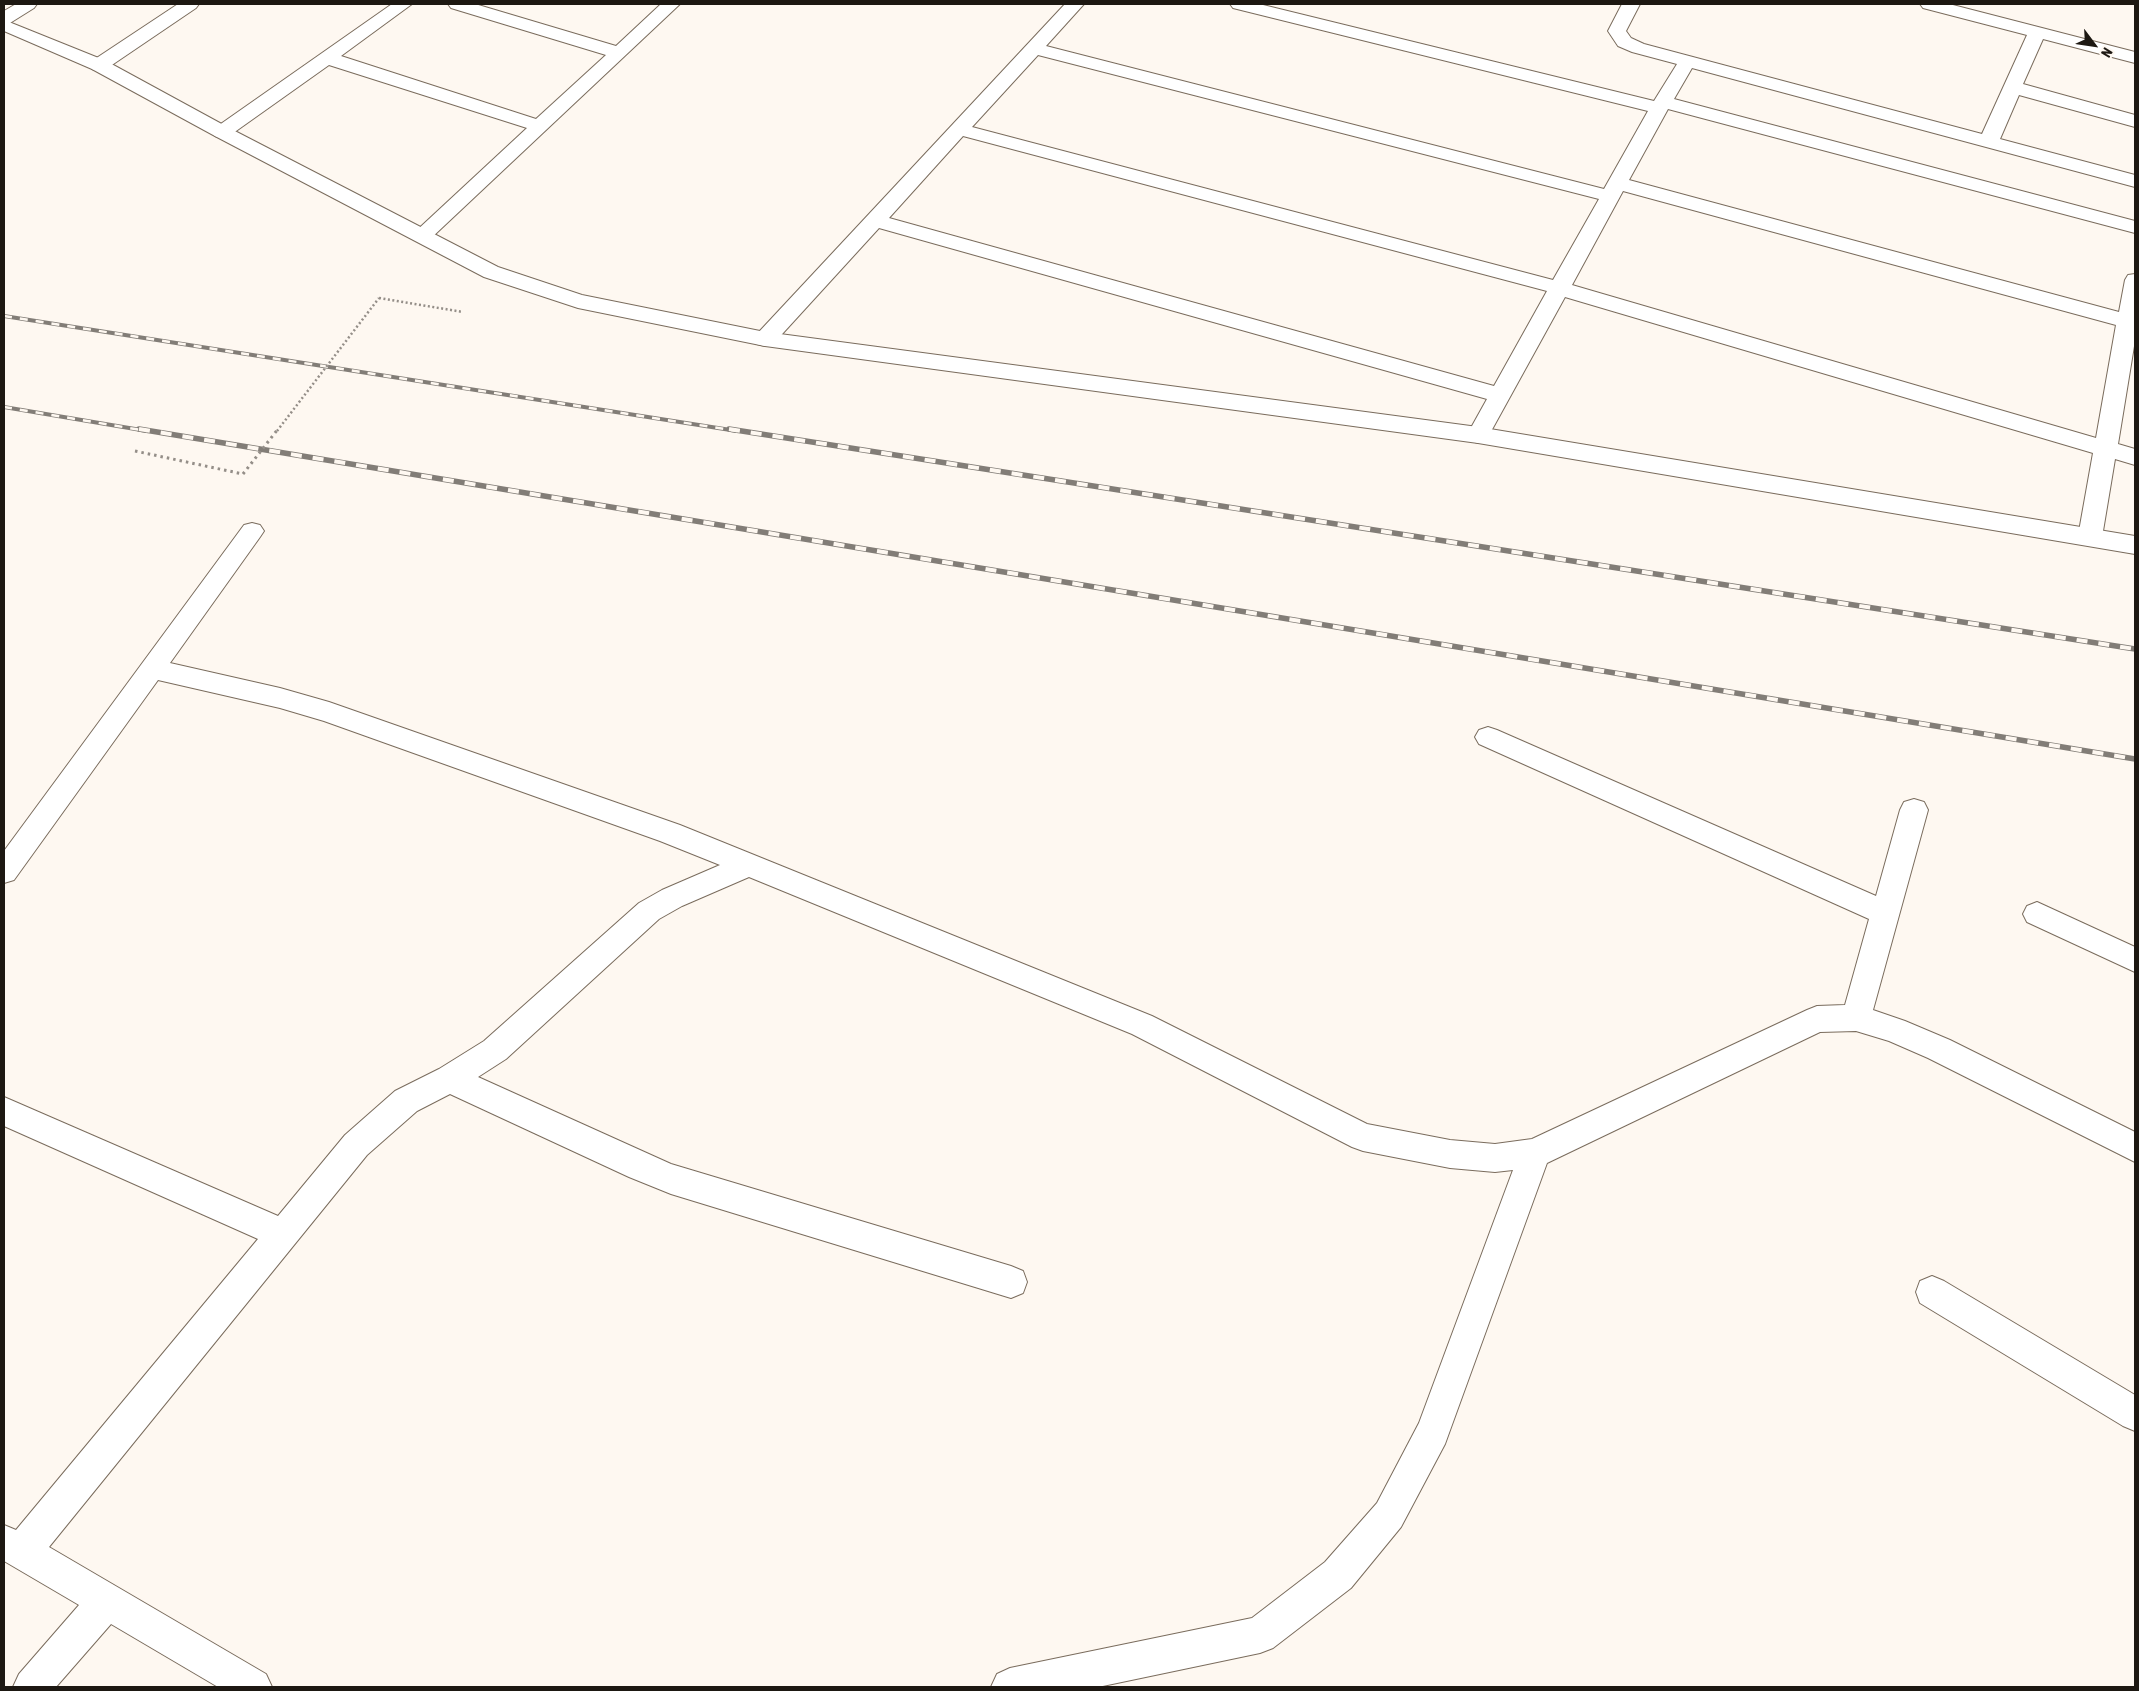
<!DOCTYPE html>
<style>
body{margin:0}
#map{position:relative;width:2139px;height:1691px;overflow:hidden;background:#fef8f1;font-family:"Asap Condensed",sans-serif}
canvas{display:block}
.frame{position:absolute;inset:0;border:5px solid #1d1812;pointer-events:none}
.north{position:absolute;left:2069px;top:20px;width:50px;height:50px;-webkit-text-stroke:4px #fef8f1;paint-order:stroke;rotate:121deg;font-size:14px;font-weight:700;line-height:20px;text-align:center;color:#1d1812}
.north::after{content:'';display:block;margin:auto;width:18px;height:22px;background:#1d1812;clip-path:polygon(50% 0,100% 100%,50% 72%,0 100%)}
</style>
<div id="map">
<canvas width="2139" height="1691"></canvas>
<div class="frame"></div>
<div class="north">N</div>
</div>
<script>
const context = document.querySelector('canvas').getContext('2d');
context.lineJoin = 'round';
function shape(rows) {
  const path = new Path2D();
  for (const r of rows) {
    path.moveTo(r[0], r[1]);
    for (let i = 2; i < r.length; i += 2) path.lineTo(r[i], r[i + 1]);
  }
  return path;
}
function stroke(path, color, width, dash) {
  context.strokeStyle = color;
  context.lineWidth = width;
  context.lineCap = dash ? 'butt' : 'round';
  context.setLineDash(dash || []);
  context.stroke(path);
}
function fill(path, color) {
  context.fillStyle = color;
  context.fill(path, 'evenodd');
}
const pathFar1 = shape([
 [379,298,463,312]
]);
const path = shape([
 [135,451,243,474]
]);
const minor = shape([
 [16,4,37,4,34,8,10,23,4,24,4,11,16,4],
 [178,4,199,4,196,8,106,69,99,71,92,69,90,65,92,61,178,4],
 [392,4,412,4,341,56,536,119,606,55,451,8,448,4,475,4,616,46,661,4,680,4,429,240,422,242,415,240,412,236,415,232,527,128,329,65,229,136,222,138,215,136,212,132,215,128,392,4],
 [1065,4,1084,4,1046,46,1604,189,1648,111,1233,8,1230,4,1259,4,1654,101,1677,64,1632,52,1618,46,1608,31,1622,4,1640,4,1626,31,1631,38,1644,44,1982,134,2027,35,1923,8,1920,4,1949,4,2135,52,2135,63,2043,39,2023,84,2135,115,2135,127,2019,95,2000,139,2135,175,2135,187,1692,68,1674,99,2135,221,2135,233,1668,109,1629,180,2119,312,2125,280,2128,275,2135,274,2135,340,2118,444,2135,449,2135,465,2115,459,2102,537,2098,543,2090,546,2082,543,2078,537,2093,453,1565,297,1489,435,1486,440,1478,443,1470,440,1467,435,1487,399,879,228,773,344,765,346,757,344,754,339,757,334,1065,4],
 [1038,55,1599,199,1553,280,972,127,1038,55],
 [963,136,1547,291,1494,386,889,218,963,136],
 [1623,191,2116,325,2096,438,1572,285,1623,191],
 [252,523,260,525,264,531,260,537,170,663,280,688,329,702,680,825,1152,1016,1367,1124,1450,1140,1495,1144,1532,1139,1807,1010,1817,1006,1845,1005,1869,919,1479,744,1475,737,1479,730,1488,727,1497,730,1876,896,1900,810,1904,802,1914,799,1924,802,1928,810,1873,1010,1905,1021,1950,1040,2135,1132,2135,1162,1928,1058,1889,1041,1856,1031,1820,1032,1547,1163,1445,1444,1401,1527,1351,1588,1273,1648,1260,1653,1098,1687,991,1687,997,1674,1010,1668,1252,1618,1325,1562,1377,1503,1419,1423,1513,1170,1495,1172,1450,1168,1363,1151,1352,1147,1132,1034,749,877,682,906,659,919,506,1059,478,1077,671,1164,1011,1266,1023,1271,1027,1282,1023,1293,1011,1298,671,1194,629,1177,450,1094,417,1111,367,1155,49,1547,266,1674,272,1687,218,1687,111,1624,56,1687,13,1687,19,1674,79,1605,4,1561,4,1525,16,1530,258,1239,4,1126,4,1097,278,1216,345,1135,395,1091,439,1069,484,1041,639,903,662,890,720,865,660,841,324,721,280,708,158,680,14,880,4,883,4,851,244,525,252,523],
 [2037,902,2135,947,2135,972,2027,922,2023,914,2027,906,2037,902],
 [1932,1276,1944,1281,2135,1395,2135,1431,2123,1426,1920,1303,1916,1292,1920,1281,1932,1276]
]);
const tertiary = shape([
 [4,20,106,61,229,128,498,267,582,295,765,332,1478,427,2135,536,2135,554,1478,443,765,346,578,308,484,277,215,136,92,69,4,31,4,20]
]);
const railFar1 = shape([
 [4,316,737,431],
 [4,407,147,431]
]);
const rail = shape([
 [139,429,2135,759],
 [729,429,2135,649]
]);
const pathBridgeFar1 = shape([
 [277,431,379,298]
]);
const pathBridge = shape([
 [243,474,278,429]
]);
stroke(minor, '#7a6c5d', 2);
stroke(tertiary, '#7a6c5d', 2);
stroke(pathFar1, '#948e88', 2.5, [2, 2.5]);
stroke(path, '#948e88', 3, [2.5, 4]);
fill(minor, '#fff');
fill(tertiary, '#fff');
stroke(railFar1, '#827d77', 4);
stroke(rail, '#827d77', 5.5);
stroke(railFar1, '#fef8f1', 2.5, [8]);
stroke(rail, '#fef8f1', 4, [11]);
stroke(pathBridgeFar1, '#948e88', 2.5, [2, 2.5]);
stroke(pathBridge, '#948e88', 3, [2.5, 4]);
</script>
